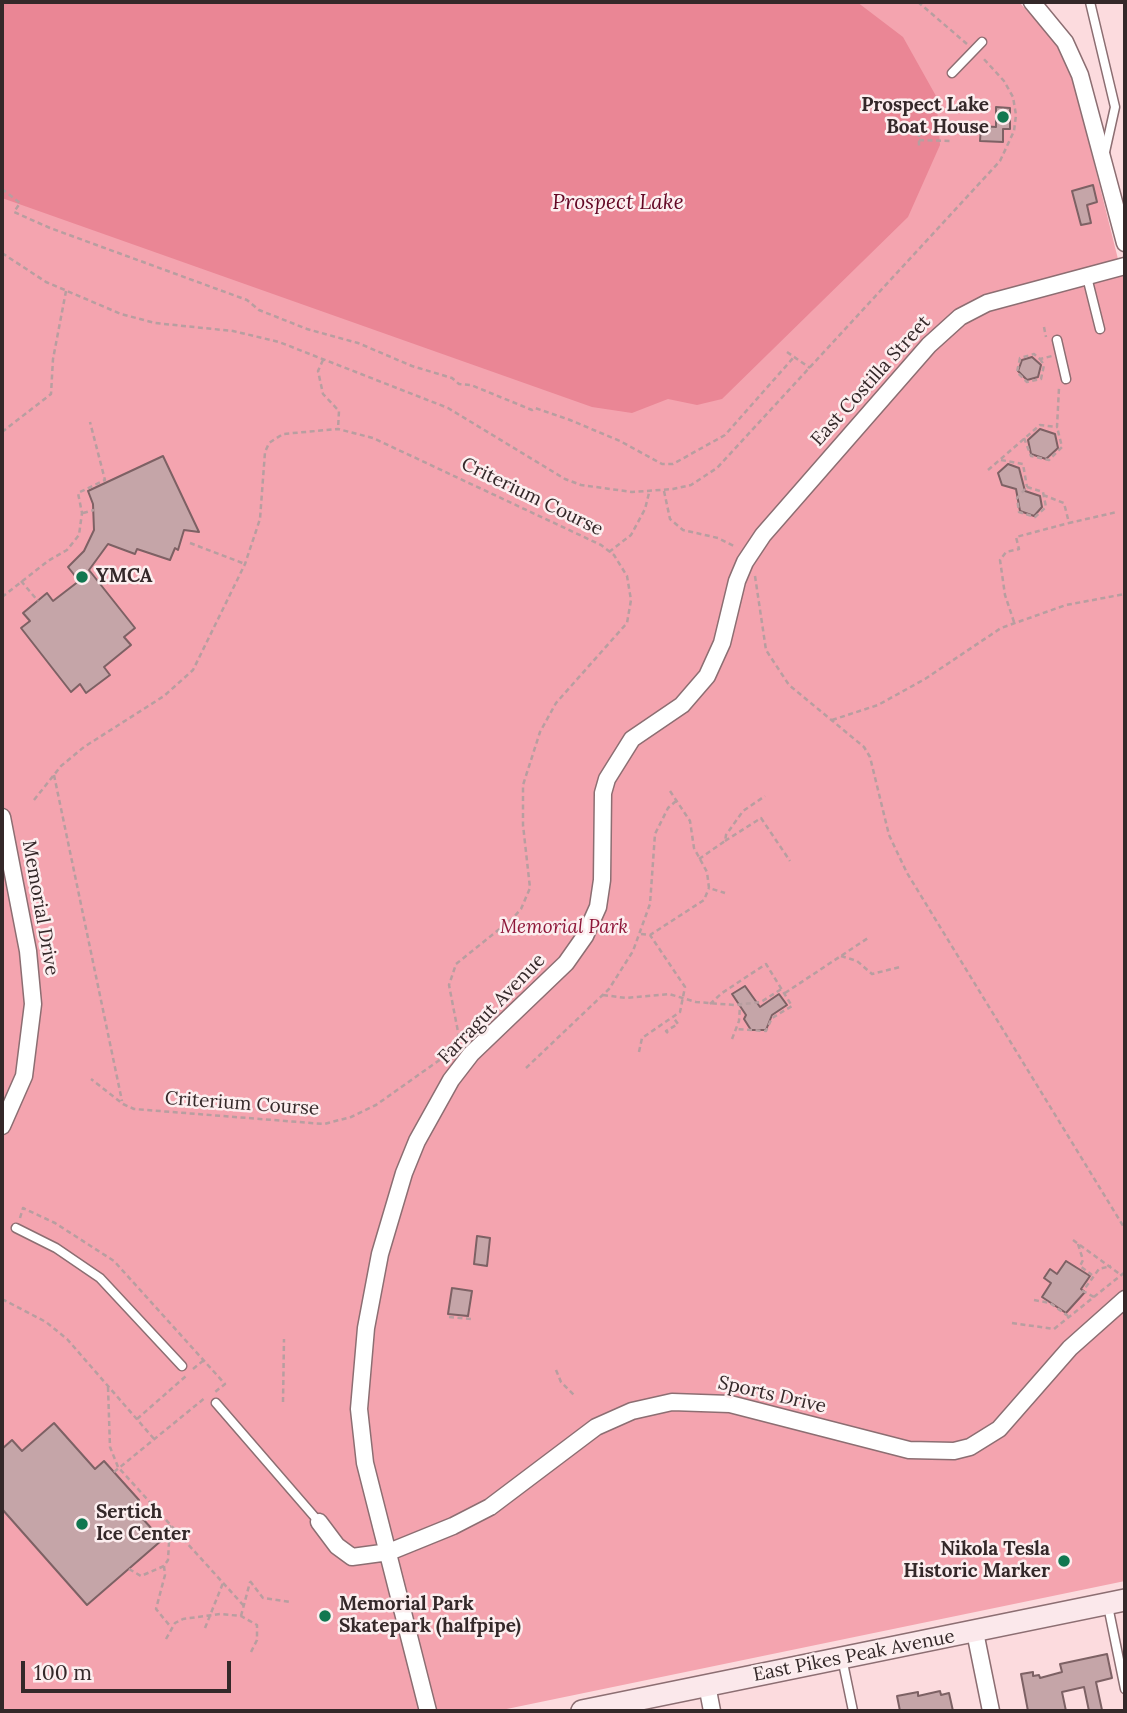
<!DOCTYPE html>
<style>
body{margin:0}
#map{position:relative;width:1127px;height:1713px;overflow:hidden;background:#fcdbde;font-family:Lora,serif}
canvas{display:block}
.frame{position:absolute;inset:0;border:4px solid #342829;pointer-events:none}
.scale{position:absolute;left:21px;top:1661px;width:210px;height:32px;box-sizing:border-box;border:4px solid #342829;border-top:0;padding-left:9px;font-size:21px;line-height:24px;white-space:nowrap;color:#342829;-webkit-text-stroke:5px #fceeef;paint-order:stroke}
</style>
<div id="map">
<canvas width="1127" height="1713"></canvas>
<div class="frame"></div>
<div class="scale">100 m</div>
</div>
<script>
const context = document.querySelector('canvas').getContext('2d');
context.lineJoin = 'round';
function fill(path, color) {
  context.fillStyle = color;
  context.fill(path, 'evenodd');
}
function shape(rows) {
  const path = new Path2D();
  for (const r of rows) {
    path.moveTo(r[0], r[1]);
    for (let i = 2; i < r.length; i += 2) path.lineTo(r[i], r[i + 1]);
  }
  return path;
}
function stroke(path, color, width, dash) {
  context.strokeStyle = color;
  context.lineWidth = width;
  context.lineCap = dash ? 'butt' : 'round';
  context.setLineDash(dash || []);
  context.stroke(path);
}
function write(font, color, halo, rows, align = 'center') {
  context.font = font + ' Lora,serif';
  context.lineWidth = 5;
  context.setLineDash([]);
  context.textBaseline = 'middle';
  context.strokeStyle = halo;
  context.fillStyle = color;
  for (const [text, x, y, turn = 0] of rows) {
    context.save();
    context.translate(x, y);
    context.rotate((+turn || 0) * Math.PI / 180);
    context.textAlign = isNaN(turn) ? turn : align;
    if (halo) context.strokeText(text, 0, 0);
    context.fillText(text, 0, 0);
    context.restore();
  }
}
const green = shape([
 [2,2,1019,2,1054,39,1071,71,1120,267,1125,276,1125,1581,497,1711,2,1711]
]);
const water = shape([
 [2,2,857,2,903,37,936,96,940,145,908,217,722,399,697,405,668,399,632,413,592,407,2,198]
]);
const building = shape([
 [996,107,1010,108,1010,129,1003,129,1003,142,980,141,981,126,996,127,996,107],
 [1093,185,1097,202,1087,205,1091,223,1081,225,1072,191,1093,185],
 [1032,357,1041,365,1038,377,1027,380,1018,371,1022,360,1032,357],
 [1040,429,1055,434,1058,448,1046,459,1031,454,1028,440,1040,429],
 [163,456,199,532,184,530,178,550,175,548,170,560,137,549,135,554,108,544,89,570,135,628,124,637,131,645,104,667,110,675,86,693,80,684,71,692,21,628,30,621,23,613,47,593,53,601,79,581,68,567,84,551,94,530,93,504,88,491,163,456],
 [1008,464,1019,468,1025,491,1040,496,1042,507,1034,516,1020,511,1016,489,1002,485,998,473,1008,464],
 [745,986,760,1007,779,994,787,1005,772,1015,766,1030,751,1030,744,1019,746,1015,732,994,745,986],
 [477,1236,490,1238,487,1266,474,1264,477,1236],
 [1066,1261,1090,1276,1081,1289,1085,1292,1066,1313,1042,1297,1051,1283,1044,1278,1050,1269,1057,1274,1066,1261],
 [452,1288,472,1291,468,1316,448,1314,452,1288],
 [54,1423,95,1469,104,1461,139,1500,132,1507,162,1540,87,1605,2,1509,2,1449,12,1440,22,1451,54,1423],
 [1107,1654,1112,1678,1096,1682,1102,1710,1089,1711,1084,1687,1062,1692,1066,1711,1028,1711,1021,1674,1033,1672,1033,1676,1039,1675,1040,1678,1062,1672,1060,1664,1107,1654],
 [940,1691,941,1695,949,1693,953,1711,900,1711,897,1696,918,1692,918,1696,940,1691]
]);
const path = shape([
 [918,2,967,44],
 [919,132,919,147],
 [919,140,953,141],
 [2,189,20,203,14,212,50,228,247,300,259,310,307,329,358,343,412,366,452,378,459,384,471,385,532,410,535,408,570,420,620,441,662,464,673,464,725,435,794,357],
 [2,253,46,282,121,314,155,323,233,331,279,342,448,408,565,479,581,485,632,492,673,489,691,485,717,468,1000,161,1014,131,1016,115,1013,97,1004,81,982,57],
 [1044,327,1046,337],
 [787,352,810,368],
 [1040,359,1044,365,1041,379,1027,382,1017,372,1020,358,1034,354,1040,359,1052,356],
 [323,360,318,371,323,394,339,411,338,429],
 [2,432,51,394,53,359,66,291],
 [1024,438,1031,456,1049,460,1062,447,1057,427],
 [1001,460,1023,464,1027,487],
 [988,470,1040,425,1057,427,1059,388],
 [1027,487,1043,492,1046,507,1035,517,1019,512,1017,498,1027,487],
 [664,491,670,519,683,530,718,538,736,547],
 [1043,495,1064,503,1069,523,1117,512],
 [83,513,94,510],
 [190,543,245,564],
 [609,552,631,535,645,509,649,493],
 [755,576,766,650,789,685,864,747,870,757,889,835,907,873,1125,1229],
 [21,581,38,601],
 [2,597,48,561,67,550,79,535,82,513,78,493,105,480,90,422],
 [1014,622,1005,595,1000,560,1006,552,1019,549,1016,537,1069,523],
 [832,720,878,705,925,679,1001,628,1066,605,1125,594],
 [54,775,122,1101],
 [670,791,690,821,694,848,707,872,709,888,725,893],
 [34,800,61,766,84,747,164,696,193,670,245,564,260,519,265,452,269,443,283,434,338,429,373,438,601,545,614,555,627,576,631,600,627,623,556,703,540,732,523,785,523,825,530,888,521,909,512,919,456,964,449,985,459,1037,448,1054,376,1105,351,1117,324,1124,134,1109,123,1104,91,1079],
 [725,841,761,818,790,861],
 [699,859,725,841,726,835,743,811,765,796],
 [641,934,650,935,704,900,709,888],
 [841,956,857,961,872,974,900,967],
 [785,993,868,938],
 [603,995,626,998,669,994,696,1002,734,1005,761,1002,783,988],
 [710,1004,722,993,766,964,792,1006,772,1018,766,1031,736,1029],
 [668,1033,666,1031,678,1024,673,1017],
 [732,1039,739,1021,740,1005],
 [639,1052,642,1038,680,1012,685,987,650,935],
 [526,1068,609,989,633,951,650,904,655,834,668,808,676,801],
 [20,1218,23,1208,55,1223,114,1261,225,1384,215,1392],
 [1073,1240,1121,1275],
 [1078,1244,1083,1260,1080,1266,1092,1275],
 [1094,1297,1083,1291,1099,1269,1111,1266],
 [2,1299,46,1322,67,1339,155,1440],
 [1034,1300,1050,1303,1068,1316],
 [449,1317,472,1319],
 [1012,1323,1054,1329,1125,1272],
 [193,1369,204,1360],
 [556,1370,561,1382,575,1396],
 [108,1387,110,1447,118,1467,244,1606],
 [283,1402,284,1339],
 [137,1419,186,1376],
 [114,1472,206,1397],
 [164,1566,165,1575,156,1609,170,1626],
 [129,1569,141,1576,164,1566,168,1560,170,1525],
 [250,1581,263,1598,290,1602],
 [241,1616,250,1582],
 [205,1628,223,1583],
 [166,1639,175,1623,183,1619,220,1614,241,1616,257,1625,257,1640,251,1652]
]);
const lane = shape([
 [1090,2,1115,107,1105,152],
 [952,73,982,42],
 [1087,277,1100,329],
 [1057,340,1066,379],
 [16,1228,56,1248,100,1278,182,1366],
 [216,1403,319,1522],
 [1108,1606,1125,1689],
 [842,1658,853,1711]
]);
const street = shape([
 [1032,2,1065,42,1080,75,1125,243],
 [2,817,28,951,33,1004,24,1076,2,1126],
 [319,1522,337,1546,352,1557,389,1552,453,1526,490,1507,596,1427,632,1411,672,1402,730,1404,909,1450,954,1451,970,1447,999,1429,1070,1348,1125,1299],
 [975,1632,991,1711],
 [707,1685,712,1711],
 [428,1711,365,1463,359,1409,366,1328,380,1254,404,1173,417,1141,451,1080,471,1054,566,963,585,936,598,907,602,880,603,793,607,779,632,739,682,705,707,676,722,643,737,581,745,562,763,535,929,345,960,317,987,303,1125,266]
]);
const secondary = shape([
 [582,1711,1125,1600]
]);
const markers = [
 [1003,117,7,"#117750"],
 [82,577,7,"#117750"],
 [82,1524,7,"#117750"],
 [1064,1561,7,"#117750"],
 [325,1616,7,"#117750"]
];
const poiNames = [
 ["Prospect Lake",989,106,"right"],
 ["Boat House",989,128,"right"],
 ["YMCA",96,577],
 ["Sertich",96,1513],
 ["Ice Center",96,1535],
 ["Nikola Tesla",1050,1550,"right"],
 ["Historic Marker",1050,1572,"right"],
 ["Memorial Park",339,1605],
 ["Skatepark (halfpipe)",339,1627]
];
const streetNames = [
 ["East Costilla Street",871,381,-48],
 ["Criterium Course",532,497,26],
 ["Memorial Drive",40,908,80],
 ["Farragut Avenue",492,1009,-46],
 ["Criterium Course",242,1104,4],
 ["Sports Drive",772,1395,13],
 ["East Pikes Peak Avenue",854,1656,-11]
];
const parkNames = [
 ["Memorial Park",564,928]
];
const waterNames = [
 ["Prospect Lake",618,203]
];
fill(green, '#f4a4af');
fill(water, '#ea8695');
fill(building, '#c5a5a8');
stroke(building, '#7d6164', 2);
stroke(lane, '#8c6e72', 11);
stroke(street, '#8c6e72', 19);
stroke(secondary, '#8c6e72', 24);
stroke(path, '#b89ea0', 2.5, [5, 3.5]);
stroke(lane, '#fff', 8);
stroke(street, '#fff', 16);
stroke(secondary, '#fbe8eb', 21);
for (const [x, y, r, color] of markers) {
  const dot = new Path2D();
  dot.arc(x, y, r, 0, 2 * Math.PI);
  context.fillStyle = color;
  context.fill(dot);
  stroke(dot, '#fceeef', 2.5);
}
write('bold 19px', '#342829', '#fceeef', poiNames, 'left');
write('19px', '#342829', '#fceeef', streetNames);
write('italic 19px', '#8f183a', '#fceeef', parkNames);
write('italic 21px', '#630724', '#fceeef', waterNames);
</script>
